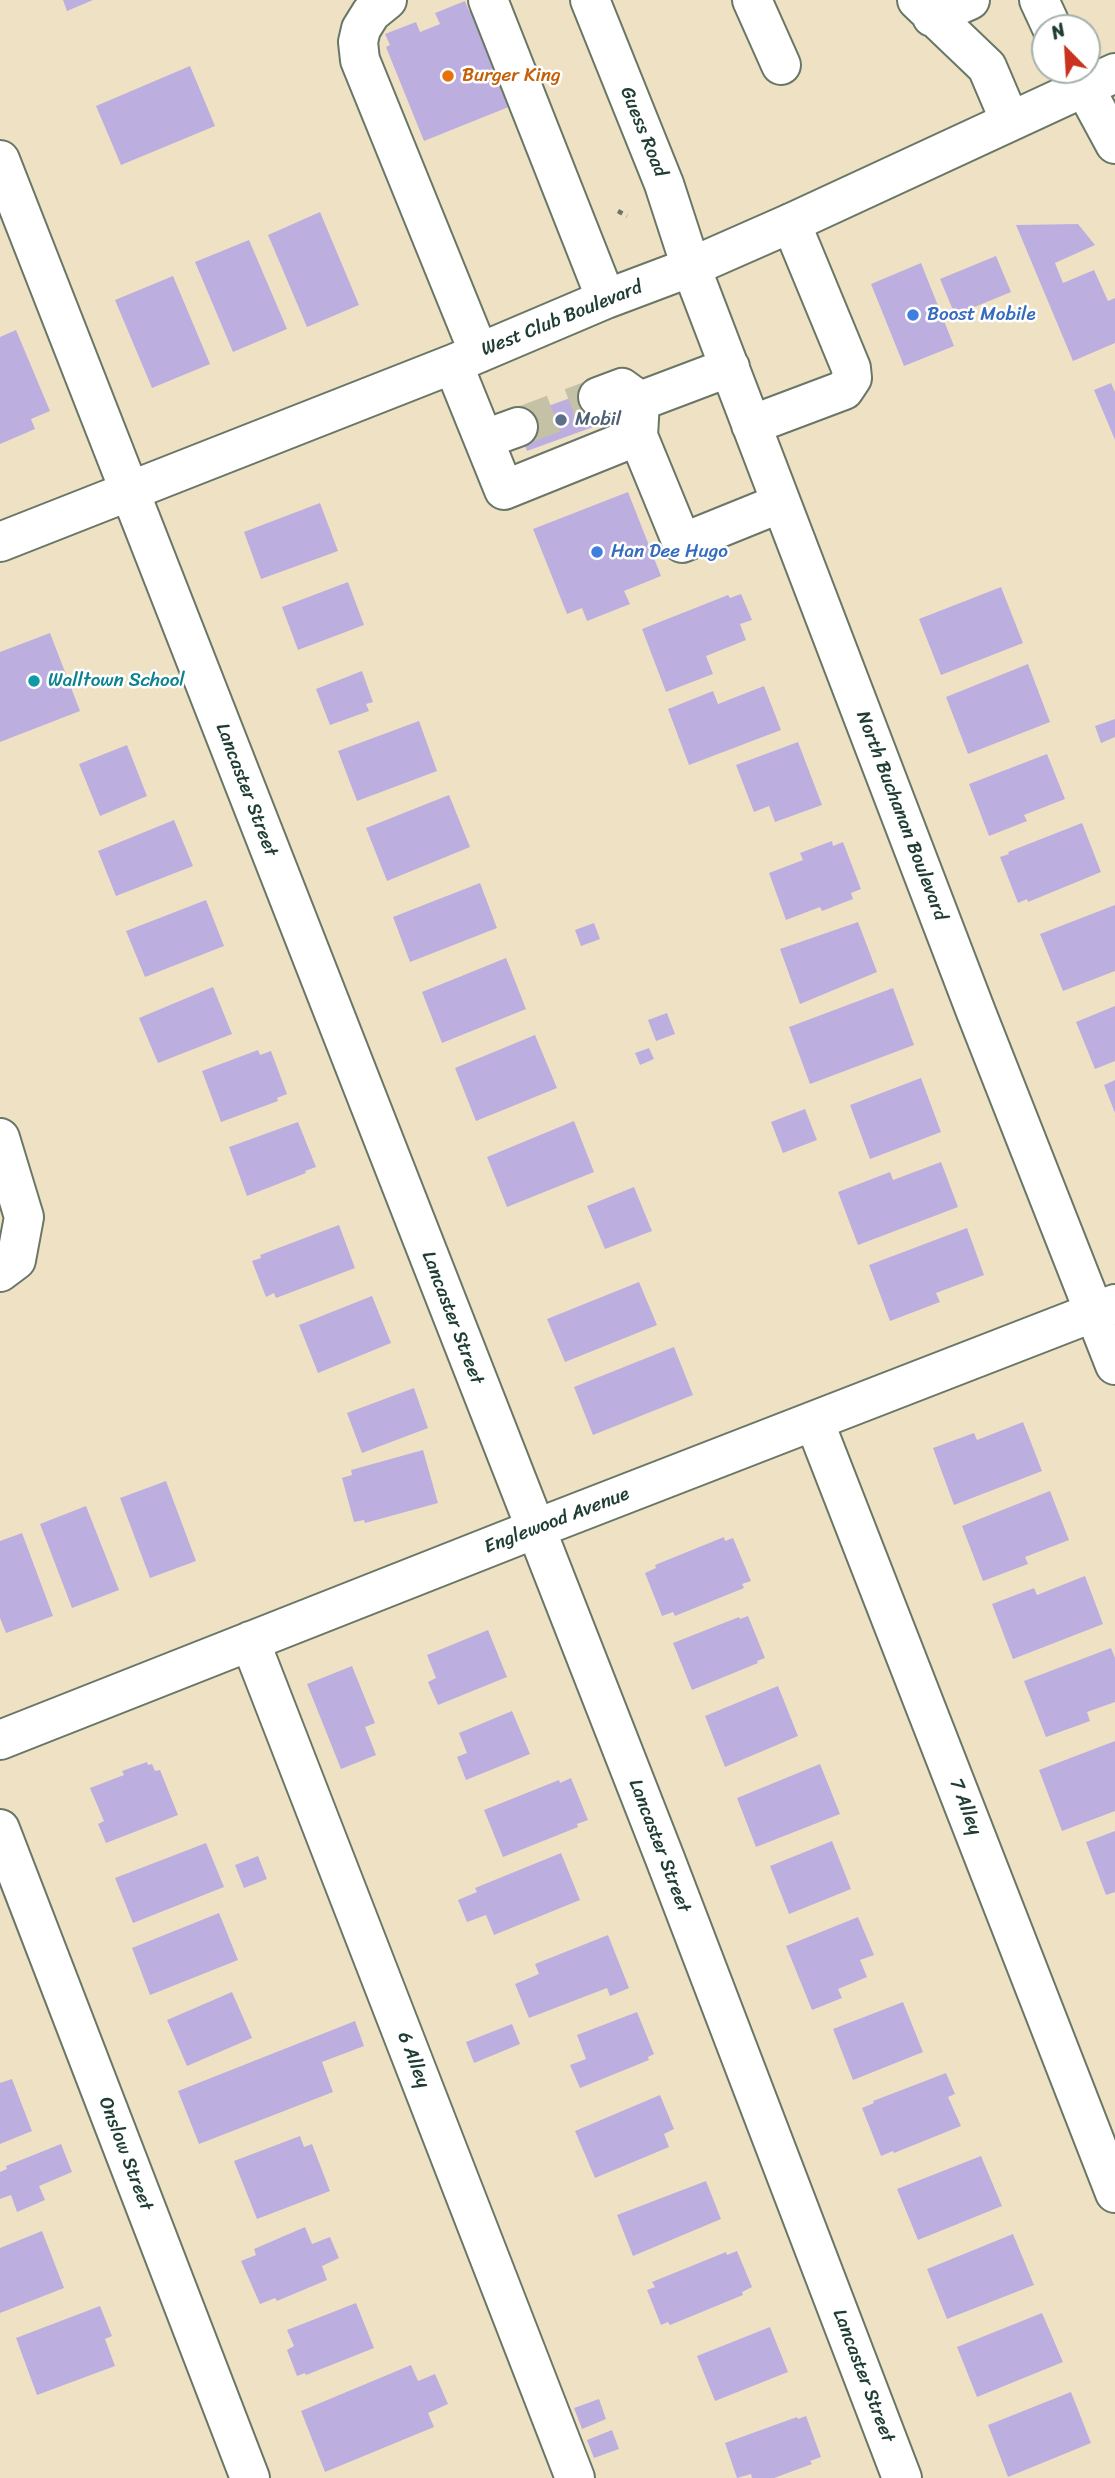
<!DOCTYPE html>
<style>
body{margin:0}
#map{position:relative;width:1115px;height:2478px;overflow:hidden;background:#efe2c4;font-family:Sriracha,sans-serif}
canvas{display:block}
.north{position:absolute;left:1031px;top:14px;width:70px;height:70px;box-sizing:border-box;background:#fff;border:2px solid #a5b1ae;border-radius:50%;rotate:336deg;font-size:19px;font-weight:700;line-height:28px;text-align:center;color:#1f3d34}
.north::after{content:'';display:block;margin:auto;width:24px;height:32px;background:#c8321e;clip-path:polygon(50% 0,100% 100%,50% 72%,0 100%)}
</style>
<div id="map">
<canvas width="1115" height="2478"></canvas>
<div class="north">N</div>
</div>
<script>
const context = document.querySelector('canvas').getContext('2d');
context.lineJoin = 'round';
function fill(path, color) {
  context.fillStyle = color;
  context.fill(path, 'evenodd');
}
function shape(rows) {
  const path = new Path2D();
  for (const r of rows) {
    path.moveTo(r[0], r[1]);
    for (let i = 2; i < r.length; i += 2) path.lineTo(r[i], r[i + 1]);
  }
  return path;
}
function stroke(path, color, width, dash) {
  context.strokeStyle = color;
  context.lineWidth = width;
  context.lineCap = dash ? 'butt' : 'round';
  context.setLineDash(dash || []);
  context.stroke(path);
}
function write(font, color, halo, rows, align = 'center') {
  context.font = font + ' Sriracha,sans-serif';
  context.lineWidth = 5;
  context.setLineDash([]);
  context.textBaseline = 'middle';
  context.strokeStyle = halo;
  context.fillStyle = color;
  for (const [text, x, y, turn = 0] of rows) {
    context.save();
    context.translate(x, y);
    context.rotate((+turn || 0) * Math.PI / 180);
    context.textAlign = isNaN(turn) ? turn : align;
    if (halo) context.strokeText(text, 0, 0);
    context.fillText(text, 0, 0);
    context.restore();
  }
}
const building = shape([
 [63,0,93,0,67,11],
 [465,1,469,11,472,11,511,106,424,141,386,47,390,45,385,34,416,22,420,32,440,24,435,13],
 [190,66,215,126,121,165,96,106],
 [320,212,359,305,307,327,268,235],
 [1078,224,1095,245,1055,263,1063,283,1094,270,1108,301,1115,298,1115,343,1073,361,1016,225],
 [249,240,287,329,233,352,195,262],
 [996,256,1011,292,955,315,940,279],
 [921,263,954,346,904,366,871,284],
 [173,276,210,364,152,388,115,300],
 [16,330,50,411,31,419,35,429,0,444,0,337],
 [1111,383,1115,392,1115,440,1094,390],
 [595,389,607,422,527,451,515,418],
 [628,492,661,576,624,591,630,604,587,621,582,608,567,614,533,529],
 [320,503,338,551,261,579,244,532],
 [348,582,364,625,298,650,282,607],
 [1001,587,1023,643,941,675,919,619],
 [741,594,752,620,740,624,746,640,706,656,713,674,666,692,642,629,728,595,730,598],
 [50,633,80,711,0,742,0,652],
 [1028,664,1050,722,968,754,946,697],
 [362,671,373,702,366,704,369,711,330,725,316,689],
 [764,686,781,730,689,765,668,709,713,691,718,704],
 [1115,719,1115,737,1101,743,1095,726],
 [419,721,437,771,357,801,338,751],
 [798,742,822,805,775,822,769,806,754,812,736,765],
 [127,745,147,796,100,816,79,764],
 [1047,754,1065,799,1024,815,1027,821,989,836,969,784],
 [449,795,470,847,387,881,366,828],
 [174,820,193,866,116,896,98,851],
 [1082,823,1101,872,1028,902,1027,899,1018,903,1000,857,1009,854,1008,852],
 [832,841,833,846,843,842,861,889,851,893,853,899,822,911,820,907,786,920,769,873,803,860,800,853],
 [480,883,497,928,410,962,393,917],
 [206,900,224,946,145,977,126,931],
 [1115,905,1115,971,1063,991,1040,934],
 [858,922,877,972,800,1004,780,949],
 [594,923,600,939,581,946,575,930],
 [506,958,526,1009,442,1043,422,992],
 [213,987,232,1034,158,1063,139,1018],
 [893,988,914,1045,810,1084,789,1027],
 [1115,1006,1115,1061,1095,1069,1076,1022],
 [667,1013,675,1034,656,1041,648,1020],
 [535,1035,557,1088,476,1121,455,1068],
 [649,1048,654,1059,640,1065,635,1053],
 [258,1050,260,1055,271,1051,287,1094,277,1098,278,1101,221,1122,202,1071],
 [921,1078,941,1132,870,1159,850,1105],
 [1115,1080,1115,1113,1104,1085],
 [805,1109,817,1140,783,1153,771,1122],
 [574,1121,594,1172,507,1207,487,1157],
 [298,1122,316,1167,305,1171,306,1173,247,1196,229,1147],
 [941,1162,958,1207,858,1245,838,1192,890,1172,893,1180],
 [634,1187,652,1231,605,1249,587,1206],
 [339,1225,355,1268,276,1298,274,1293,266,1297,252,1261,261,1258,260,1255],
 [967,1228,984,1275,936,1293,940,1302,890,1321,869,1265],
 [639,1282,657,1325,565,1362,547,1319],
 [372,1296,391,1343,318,1373,299,1325],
 [674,1347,693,1395,593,1435,574,1387],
 [414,1388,428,1428,362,1453,347,1413],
 [1023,1422,1042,1471,954,1505,933,1448,974,1433,977,1440],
 [423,1450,438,1503,365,1523,364,1520,354,1522,342,1478,352,1475,351,1470],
 [166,1481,196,1561,150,1578,120,1498],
 [1050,1491,1069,1540,1025,1557,1028,1564,983,1581,962,1526],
 [86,1506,119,1590,72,1608,40,1524],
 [22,1533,53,1616,6,1633,0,1618,0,1541],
 [724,1537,725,1541,733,1538,751,1581,742,1584,744,1588,675,1616,673,1612,662,1616,645,1573,656,1568,655,1565],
 [1085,1576,1103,1624,1013,1659,992,1604,1034,1588,1037,1595],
 [748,1616,765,1658,757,1661,758,1663,692,1690,673,1643,739,1617,740,1619],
 [488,1630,507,1677,438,1705,428,1682,436,1678,427,1655],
 [1111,1648,1115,1658,1115,1702,1087,1712,1090,1721,1046,1737,1024,1681],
 [352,1666,375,1723,365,1727,376,1755,341,1769,307,1684],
 [778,1686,798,1736,725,1767,705,1716],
 [512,1711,530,1754,466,1780,457,1757,467,1753,459,1733],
 [1115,1741,1115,1811,1062,1831,1039,1770],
 [147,1762,148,1765,152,1764,155,1771,160,1770,178,1815,106,1843,98,1824,104,1821,90,1788,124,1775,122,1771],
 [820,1764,840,1814,756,1847,737,1798],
 [571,1778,588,1820,577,1824,578,1827,503,1857,484,1810,559,1780,560,1783],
 [1115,1831,1115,1892,1106,1895,1086,1842],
 [832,1841,851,1889,789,1914,770,1866],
 [206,1843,224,1887,133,1923,115,1878],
 [561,1853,580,1900,494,1935,486,1915,467,1922,458,1900,477,1892,475,1888],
 [258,1856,267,1879,244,1888,235,1865],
 [219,1913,238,1960,150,1995,132,1948],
 [858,1917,874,1955,860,1960,867,1977,838,1989,842,1998,812,2010,786,1946],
 [608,1935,629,1988,610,1996,607,1988,529,2018,515,1984,539,1974,535,1964],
 [232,1992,252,2038,187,2066,167,2020],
 [903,2002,923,2052,853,2080,833,2029],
 [637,2012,654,2054,648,2057,649,2060,580,2088,570,2065,586,2059,577,2035],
 [355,2021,364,2046,322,2062,333,2092,199,2144,178,2091],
 [512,2024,520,2044,474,2063,466,2042],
 [946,2073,955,2094,948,2097,961,2126,894,2153,893,2151,881,2156,862,2108,874,2103,873,2101],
 [12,2079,32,2131,0,2144,0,2083],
 [660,2095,674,2129,664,2134,669,2147,595,2178,575,2131],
 [300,2136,304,2147,312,2144,330,2191,257,2219,234,2161],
 [61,2144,72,2172,39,2186,45,2200,17,2212,11,2195,0,2199,0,2172,7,2169,6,2166],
 [981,2156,1002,2206,918,2240,897,2189],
 [706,2181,721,2219,633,2256,617,2215],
 [305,2227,312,2244,330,2237,339,2258,322,2266,327,2280,277,2301,275,2298,260,2304,241,2261,256,2255,254,2249],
 [42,2231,64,2288,0,2313,0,2248],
 [1013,2234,1034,2285,947,2319,927,2269],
 [737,2251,752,2287,742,2292,743,2295,670,2325,668,2322,661,2325,647,2290,655,2287,652,2282,726,2252,727,2255],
 [356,2303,374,2348,306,2375,305,2373,297,2376,287,2350,294,2346,287,2330],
 [100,2306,112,2336,105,2339,115,2366,37,2395,16,2338],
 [1042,2313,1063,2362,977,2397,957,2347],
 [770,2327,788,2372,715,2401,697,2356],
 [411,2365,418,2381,435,2374,448,2404,428,2413,434,2427,325,2472,301,2411],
 [1071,2392,1091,2443,1008,2477,988,2425],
 [599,2399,606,2419,582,2429,574,2408],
 [806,2416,821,2457,810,2461,812,2464,774,2478,752,2478,751,2474,737,2478,725,2443,797,2417,798,2419],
 [612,2430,619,2449,594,2458,587,2440]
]);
const minorTunnel = shape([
 [518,427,598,397]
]);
const path = shape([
 [618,211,627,216]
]);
const minor = shape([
 [387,0,371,13,361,29,358,42,360,60,479,353],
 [488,0,606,299],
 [752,0,781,65],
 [917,0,987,67,1010,121],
 [1039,0,1052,28],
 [932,17,970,0],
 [1075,70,1115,144],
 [0,160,664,1856,902,2478],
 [453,364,504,490,638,436,682,543,781,503],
 [598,397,622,388,640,401],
 [751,425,844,390,852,378,851,368,791,223],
 [638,436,640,401,730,367],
 [485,439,518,427],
 [0,542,453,364,606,299,691,267,976,1012,1115,1365],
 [0,1138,24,1217,16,1260,0,1272],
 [814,1421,1115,2193],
 [250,1641,575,2478],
 [0,1740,535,1529,1115,1304],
 [0,1829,250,2478]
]);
const major = shape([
 [590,0,664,184,691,267,791,223,1115,73]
]);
const markers = [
 [448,76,7,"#e8710a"],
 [913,315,7,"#3f7fe0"],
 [561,420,7,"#5c6f8a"],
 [597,552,7,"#3f7fe0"],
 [34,681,7,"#0f9aa8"]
];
const foodNames = [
 ["Burger King",462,76]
];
const streetNames = [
 ["Guess Road",643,132,68],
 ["West Club Boulevard",562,319,-22],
 ["Lancaster Street",246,790,69],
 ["North Buchanan Boulevard",901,816,69],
 ["Lancaster Street",452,1318,69],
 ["Englewood Avenue",557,1521,-21],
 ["7 Alley",965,1807,69],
 ["Lancaster Street",659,1846,69],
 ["6 Alley",413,2060,69],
 ["Onslow Street",125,2154,69],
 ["Lancaster Street",863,2376,69]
];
const shopNames = [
 ["Boost Mobile",927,315],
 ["Han Dee Hugo",611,552]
];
const serviceNames = [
 ["Mobil",575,420]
];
const cultureNames = [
 ["Walltown School",48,681]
];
fill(building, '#bdaee0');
stroke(minorTunnel, '#c5c1a7', 38, [38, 19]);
stroke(minor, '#687766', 42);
stroke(major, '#687766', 42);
stroke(path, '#687766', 4.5, [5, 5]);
stroke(minor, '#fff', 38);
stroke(major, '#fff', 38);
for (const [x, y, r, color] of markers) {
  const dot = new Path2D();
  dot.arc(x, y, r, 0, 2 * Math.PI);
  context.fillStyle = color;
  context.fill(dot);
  stroke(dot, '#fff', 2.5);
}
write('19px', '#c56008', '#fff', foodNames, 'left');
write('19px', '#1f3d34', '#fff', streetNames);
write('19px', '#366cbe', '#fff', shopNames, 'left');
write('19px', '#4e5e75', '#fff', serviceNames, 'left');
write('19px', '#0d838f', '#fff', cultureNames, 'left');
</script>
